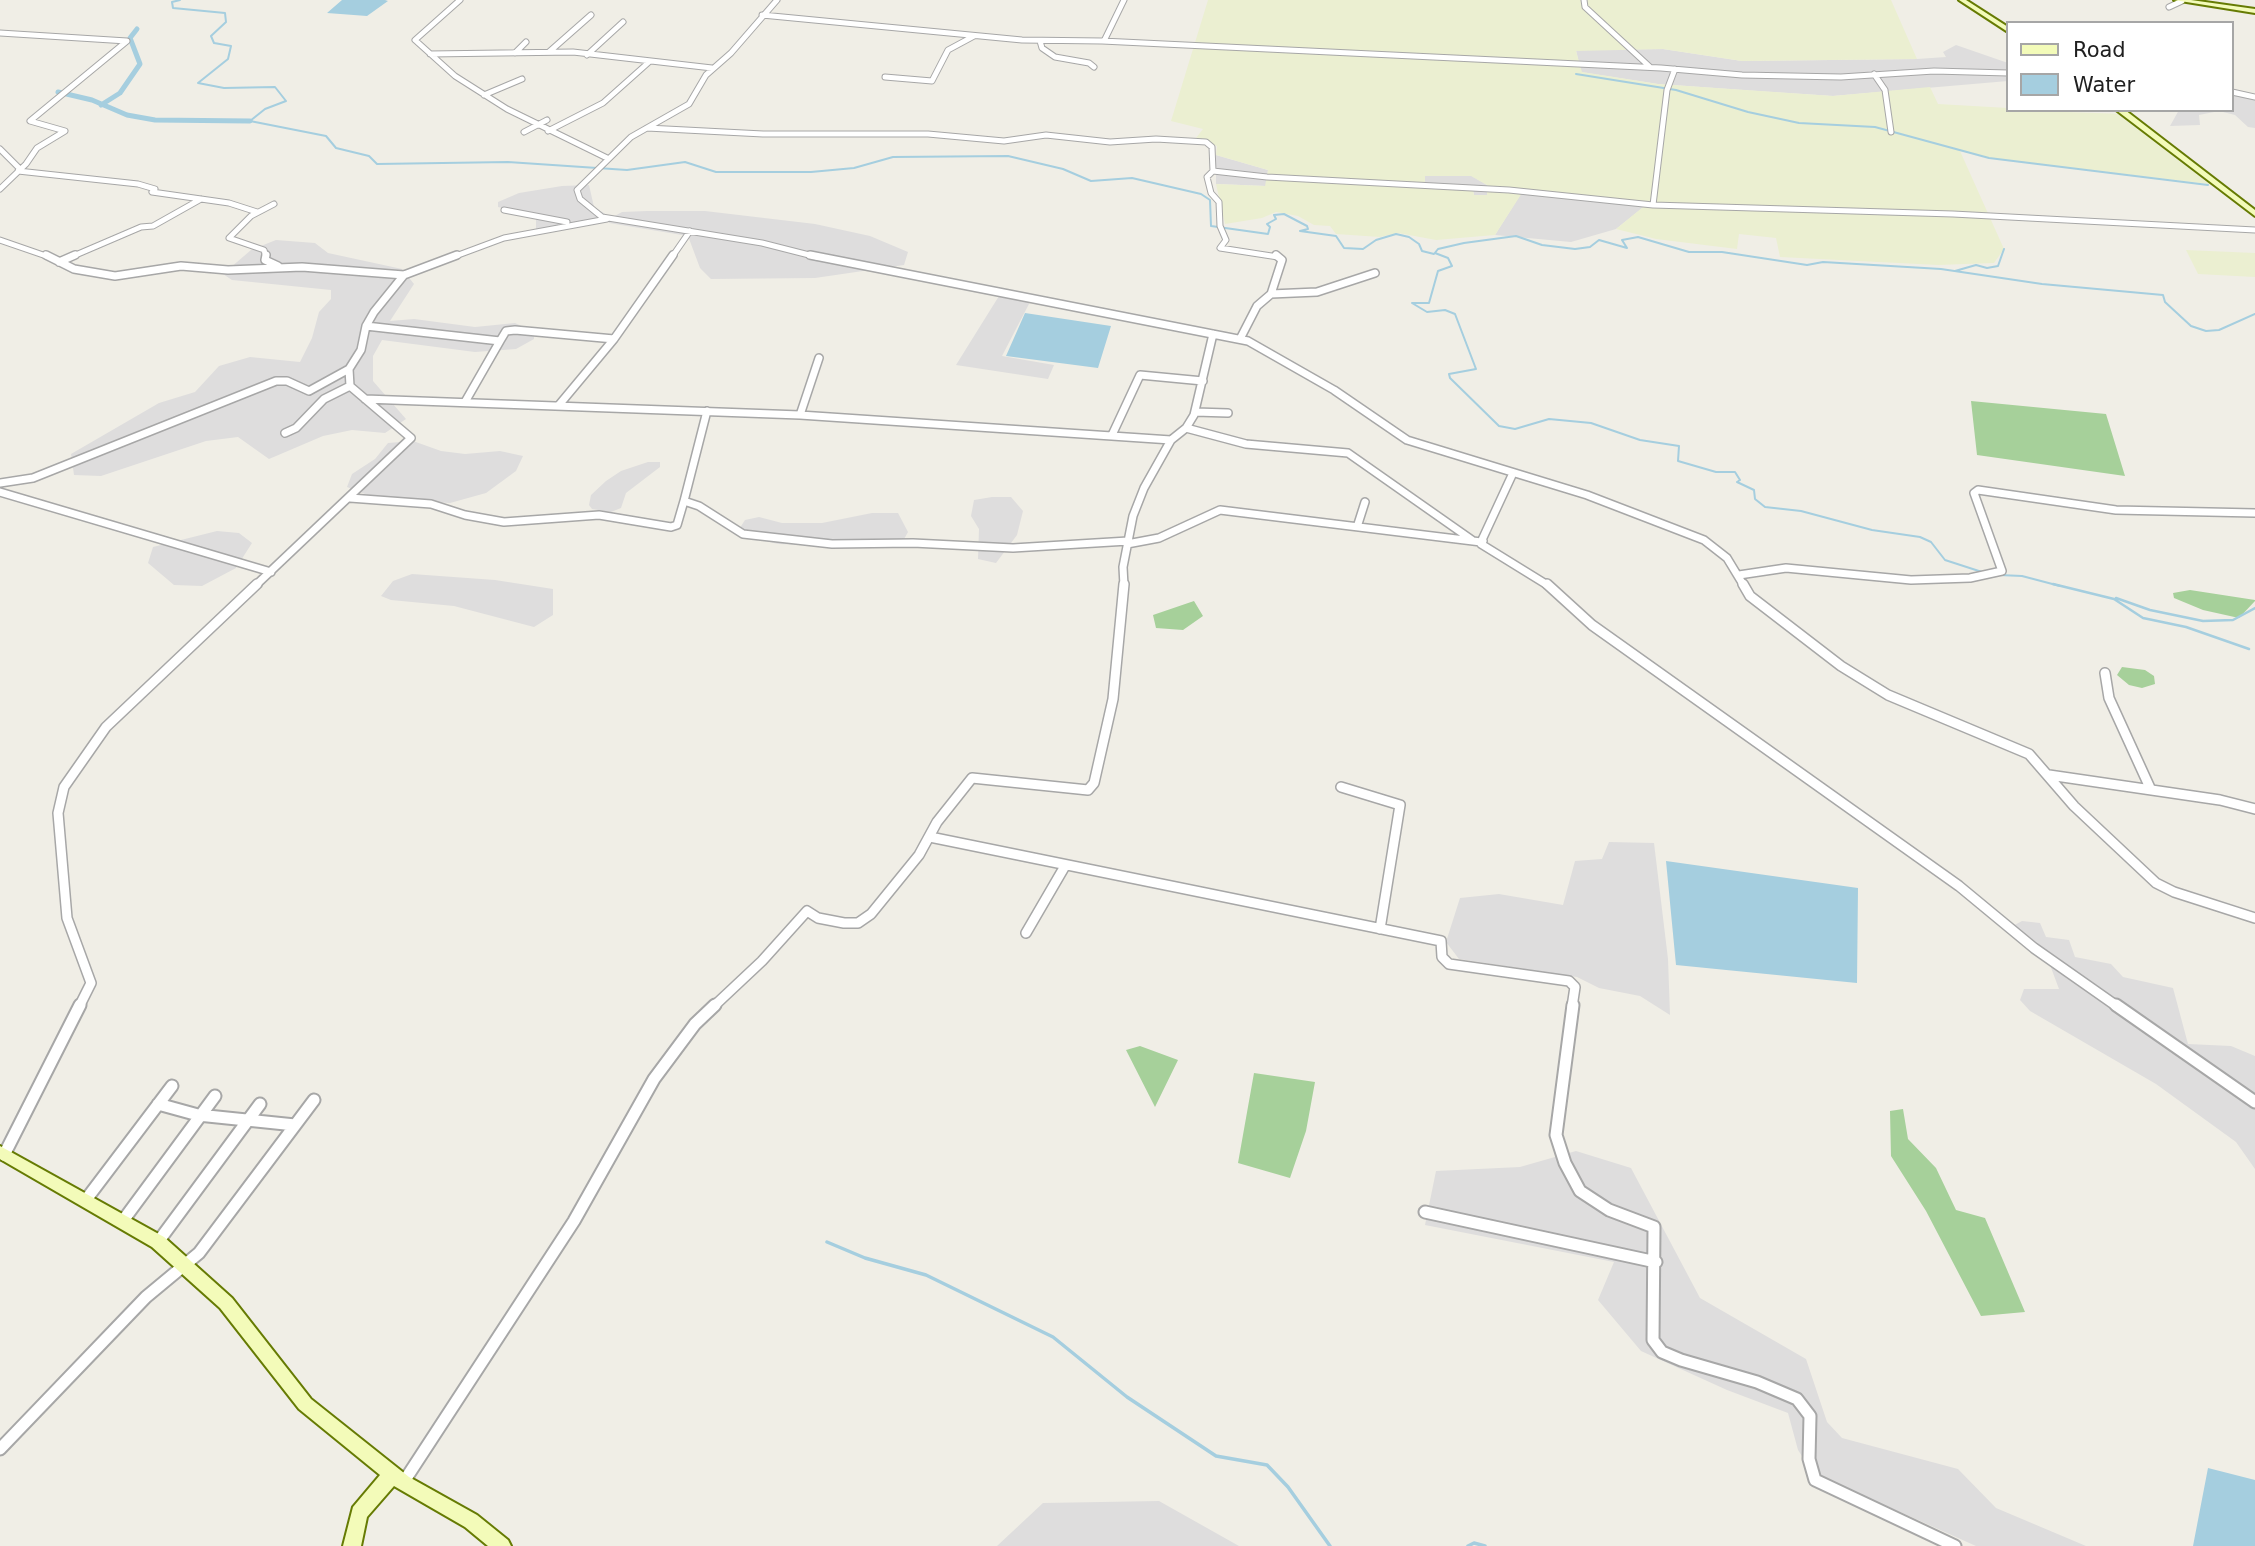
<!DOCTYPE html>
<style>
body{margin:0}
#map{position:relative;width:2255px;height:1546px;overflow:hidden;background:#f0eee6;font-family:"DejaVu Sans",sans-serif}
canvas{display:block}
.legend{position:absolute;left:2006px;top:21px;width:228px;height:91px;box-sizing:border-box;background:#fff;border:2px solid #a6a6a6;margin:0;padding:9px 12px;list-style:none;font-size:21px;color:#202020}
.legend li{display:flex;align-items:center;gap:14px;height:35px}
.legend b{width:35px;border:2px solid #a6a6a6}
</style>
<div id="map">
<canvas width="2255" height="1546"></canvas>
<ul class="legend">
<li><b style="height:9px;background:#f3fbb9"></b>Road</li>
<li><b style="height:19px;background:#a5cedf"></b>Water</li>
</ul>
</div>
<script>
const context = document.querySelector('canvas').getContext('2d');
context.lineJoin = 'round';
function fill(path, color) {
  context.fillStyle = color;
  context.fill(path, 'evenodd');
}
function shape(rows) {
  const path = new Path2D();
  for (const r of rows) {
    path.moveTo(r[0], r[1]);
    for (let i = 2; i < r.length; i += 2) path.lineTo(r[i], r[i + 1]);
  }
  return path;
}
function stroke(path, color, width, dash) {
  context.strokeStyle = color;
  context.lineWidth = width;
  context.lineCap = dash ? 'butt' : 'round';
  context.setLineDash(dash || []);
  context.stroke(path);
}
const residential = shape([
 [1956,45,2008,63,2008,81,1833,96,1757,91,1658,84,1581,72,1576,50,1663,49,1742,61,1917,59,1946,57,1943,52],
 [2232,90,2255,96,2255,128,2248,127,2235,115,2219,111,2199,115,2200,125,2170,126,2179,110,2232,110],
 [1216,155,1268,170,1266,186,1216,184],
 [1424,176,1472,176,1487,185,1487,195,1474,195,1473,190,1425,189],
 [589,185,594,207,607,215,598,222,543,231,536,229,536,216,498,207,498,202,519,193,562,186],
 [1521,193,1644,207,1616,229,1571,242,1495,235],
 [647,211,705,211,815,224,870,236,908,252,904,265,815,278,711,279,700,268,688,236,609,223,609,219,622,212],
 [276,240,315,243,328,253,402,269,414,284,390,321,414,319,475,327,515,323,534,332,534,339,516,349,475,352,382,340,373,356,373,381,406,419,385,433,352,430,323,436,269,459,238,437,206,441,101,476,74,475,71,454,159,403,195,392,219,366,250,357,300,362,312,338,319,312,331,299,331,290,232,280,223,274,251,250],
 [999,296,1030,302,1002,356,1054,365,1048,379,956,365],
 [413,441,441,451,465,454,500,451,523,456,516,471,486,493,450,503,378,499,347,487,352,474,375,459,388,443],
 [648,462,660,462,660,467,626,493,621,508,611,512,592,509,589,505,591,495,606,481,621,471],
 [992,497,1011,497,1023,511,1017,535,996,563,978,559,979,529,971,516,974,500],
 [872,513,898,513,908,532,899,548,778,544,736,534,745,520,759,517,782,523,822,523],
 [217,531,239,533,252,543,236,568,202,586,174,585,148,563,153,547],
 [412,574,495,580,553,589,553,615,534,627,454,606,391,600,381,596,393,581],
 [1609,842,1654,843,1668,959,1670,1015,1640,996,1599,988,1577,977,1459,959,1446,942,1460,898,1499,894,1563,905,1575,861,1602,859],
 [2022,921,2040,923,2046,937,2069,940,2075,957,2111,964,2123,977,2173,988,2188,1044,2231,1046,2255,1056,2255,1169,2236,1142,2156,1084,2030,1011,2020,1000,2024,989,2059,989,2050,965,2030,951,2011,927],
 [1576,1151,1631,1168,1700,1298,1806,1359,1827,1422,1842,1438,1958,1469,1996,1508,2086,1546,1976,1546,1813,1473,1798,1450,1788,1413,1727,1390,1641,1351,1598,1300,1614,1262,1425,1225,1436,1171,1520,1167],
 [1159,1501,1239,1546,997,1546,1043,1503]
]);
const farmland = shape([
 [1208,0,1891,0,1917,59,1742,61,1663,49,1576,51,1582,72,1658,84,1833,96,1930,87,1938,104,2008,108,2008,110,2125,114,2217,185,1989,158,1960,151,2004,249,1994,263,1938,265,1780,257,1776,238,1739,234,1737,249,1656,239,1616,229,1643,207,1522,193,1495,235,1436,240,1398,233,1380,237,1336,234,1330,226,1314,225,1298,216,1276,212,1262,218,1225,224,1216,184,1265,186,1268,170,1216,155,1217,146,1196,138,1203,129,1171,121],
 [1425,176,1471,176,1487,185,1487,195,1474,195,1473,190,1425,189],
 [2186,250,2255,253,2255,277,2198,274]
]);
const forest = shape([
 [1971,401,2106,414,2125,476,1977,455],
 [2190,590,2255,600,2255,601,2239,618,2203,610,2174,598,2173,593],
 [1194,601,1203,616,1183,630,1156,628,1153,615],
 [2122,667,2145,670,2154,676,2155,684,2142,688,2129,685,2117,675],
 [1140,1046,1178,1060,1155,1107,1126,1050],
 [1254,1073,1315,1082,1306,1131,1290,1178,1238,1163],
 [1903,1109,1908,1139,1936,1168,1956,1210,1985,1218,2025,1312,1981,1316,1926,1211,1891,1156,1890,1111]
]);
const water = shape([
 [342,0,385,0,388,1,367,16,327,13],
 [1025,313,1111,326,1098,368,1006,356],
 [1666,861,1858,888,1857,983,1676,965],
 [2208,1468,2255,1480,2255,1546,2193,1546]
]);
const streamFar2 = shape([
 [180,0,172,2,173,8,225,13,226,22,211,36,214,43,231,46,228,59,198,83,224,88,275,87,286,101,265,109,250,121,326,136,336,148,369,156,377,164,508,162,627,170,685,162,716,172,811,172,854,168,893,157,1008,156,1063,169,1091,181,1132,178,1201,194,1210,200,1211,226,1268,234,1270,227,1267,224,1276,219,1274,215,1284,214,1307,226,1308,229,1300,231,1336,236,1344,248,1363,249,1376,240,1396,234,1409,237,1419,244,1422,251,1434,254,1438,249,1464,243,1516,236,1542,245,1575,249,1590,247,1599,240,1627,248,1622,240,1638,237,1689,252,1722,252,1807,265,1823,262,1941,269,2042,284,2163,295,2165,302,2191,326,2206,331,2219,330,2255,314],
 [1576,74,1676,90,1748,112,1799,123,1875,127,1989,158,2208,185],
 [1435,253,1448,258,1452,266,1438,271,1429,303,1412,303,1427,312,1445,310,1455,314,1476,369,1449,374,1450,378,1499,426,1515,429,1549,419,1591,423,1640,440,1679,446,1678,461,1716,472,1735,472,1740,480,1737,482,1754,490,1755,499,1765,507,1801,511,1872,530,1920,537,1931,542,1945,560,1982,572],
 [1955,271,1976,265,1987,268,1998,266,2004,249],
 [1999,575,2022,576,2060,586]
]);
const streamFar1 = shape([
 [2053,584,2114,599,2143,618,2186,627,2249,649],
 [2116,598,2150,610,2203,621,2233,620,2255,608]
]);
const stream = shape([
 [827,1242,865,1258,926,1275,1053,1337,1127,1397,1216,1456,1267,1465,1288,1487,1330,1546],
 [1468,1546,1474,1543,1485,1546]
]);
const canal = shape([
 [58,92,92,100,127,115,155,120,250,121],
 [101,105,120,93,140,64,130,38,137,29]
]);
const streetFar3 = shape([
 [460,0,415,40,455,76,507,109,607,158],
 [777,0,731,53,706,75,689,104,631,137,577,190,580,199,602,217,762,243,817,257],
 [1584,0,1585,7,1650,67],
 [2169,7,2182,1],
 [762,15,1022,40,1102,41,1661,68,1742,75,1841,77,1934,71,2008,73],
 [0,33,127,41,30,121,65,131,37,148,26,164,0,189],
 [1040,41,1042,48,1055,57,1089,63,1094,67],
 [1104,41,1124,0],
 [549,52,591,15],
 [515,53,526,42],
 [430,54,573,52,712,68],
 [587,55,623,22],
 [1874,74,1885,90,1891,132],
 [885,77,932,81,948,50,974,36],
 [2232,92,2255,97],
 [484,95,522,79],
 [647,128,763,134,928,134,1004,141,1046,135,1110,142,1156,139,1206,142,1212,147,1213,171,1207,177,1211,193,1219,202,1220,226,1226,240,1220,248,1278,257],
 [548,131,603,103,649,62],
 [524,132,547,120],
 [0,149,20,169],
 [18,171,138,184,155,189,152,192,229,203,257,212],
 [1213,171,1267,177,1509,190,1653,205,1667,90,1675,69],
 [1653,205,1953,214,2255,230],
 [504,210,567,222],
 [0,240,49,257],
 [71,257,141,227,153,226,201,199],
 [266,257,264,250,229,238,251,216,274,204],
 [453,257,504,238,607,219],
 [672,257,690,231]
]);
const streetFar2 = shape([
 [46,255,74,269,115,276,181,266,228,270,302,267,404,275,457,255],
 [266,255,265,260,278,266],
 [810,255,1248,341,1334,390,1407,440,1587,495,1704,540,1727,558,1744,586],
 [59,262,75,255],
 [1271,294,1317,292,1375,273],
 [366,326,500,341,465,402],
 [1240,339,1257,306,1271,294,1282,260,1276,255],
 [500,341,506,331,515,330,614,339,673,255],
 [365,399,800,415,1171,440],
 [559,405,614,339],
 [1195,412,1228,413],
 [800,415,819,358],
 [1186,428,1246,444,1348,453,1472,540],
 [285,433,296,428,324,399,350,386],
 [1112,435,1140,375,1203,381],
 [0,483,33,478,276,381,287,381,309,391,349,369],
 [0,492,271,572],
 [350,498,431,504,465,515,504,522,599,515,671,527,677,525,684,501,699,506,743,534,832,544,913,543,1013,548,1128,541],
 [684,501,707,411],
 [1358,524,1365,502],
 [1483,541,1481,544,1549,586],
 [1127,544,1159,538,1220,510,1481,542,1513,473],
 [1739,575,1786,568,1911,580,1970,578,2002,571,1974,493,1978,490,2116,510,2255,513],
 [255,586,411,438,350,386,349,369,361,350,366,326,374,312,404,275],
 [1124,586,1123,567,1133,516,1144,488,1171,440,1186,428,1194,415,1213,334]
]);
const streetFar1 = shape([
 [1547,584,1592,625,1959,886,2034,948,2118,1007],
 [1743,584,1750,596,1841,666,1888,695,2029,754,2074,806,2156,883,2174,892,2255,918],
 [2105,673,2109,698,2151,790],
 [2049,775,2220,800,2255,809],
 [1341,787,1400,805,1380,929],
 [930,837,1441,941,1442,957,1449,964,1569,981,1575,987,1572,1007],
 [1026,933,1065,866],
 [79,1007,91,983,67,918,58,813,64,787,106,727,257,584],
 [713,1007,762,961,807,911,818,918,844,923,858,923,871,914,919,855,937,822,972,778,1088,790,1094,783,1113,699,1124,584]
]);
const street = shape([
 [1573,1005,1556,1135,1565,1163,1580,1191,1609,1210,1654,1227,1653,1340,1662,1352,1681,1360,1757,1382,1797,1399,1810,1416,1809,1459,1815,1480,1955,1546],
 [2116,1005,2255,1102],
 [158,1104,198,1115,295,1125],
 [4,1155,80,1005],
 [85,1201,172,1086],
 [1425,1212,1656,1262],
 [122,1222,215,1096],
 [158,1242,260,1104],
 [0,1449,146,1297,199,1253,314,1100],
 [403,1483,574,1221,654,1079,695,1024,715,1005]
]);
const secondary = shape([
 [1959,0,1966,0,2008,27,2008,32,1959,0],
 [2174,0,2191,0,2255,9,2255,13,2174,0],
 [2116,110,2125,110,2255,210,2255,216,2116,110],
 [0,1146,164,1237,232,1298,311,1399,409,1477,477,1515,508,1540,511,1546,488,1546,465,1527,394,1486,367,1517,361,1546,343,1546,353,1507,380,1475,299,1409,220,1308,152,1247,0,1159,0,1146]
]);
fill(residential, '#dedddd');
fill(farmland, '#ebefd1');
fill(forest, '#a6d09a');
fill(water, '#a5cedf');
stroke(streamFar2, '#a5cedf', 2);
stroke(streamFar1, '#a5cedf', 2.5);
stroke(stream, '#a5cedf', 3.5);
stroke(canal, '#a5cedf', 5);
stroke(streetFar3, '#a7a7a7', 7);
stroke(streetFar2, '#a7a7a7', 10);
stroke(streetFar1, '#a7a7a7', 12);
stroke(street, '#a7a7a7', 15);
stroke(secondary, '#667b03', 4);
stroke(streetFar3, '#fff', 5);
stroke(streetFar2, '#fff', 7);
stroke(streetFar1, '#fff', 9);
stroke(street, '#fff', 11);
fill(secondary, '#f3fbb9');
</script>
